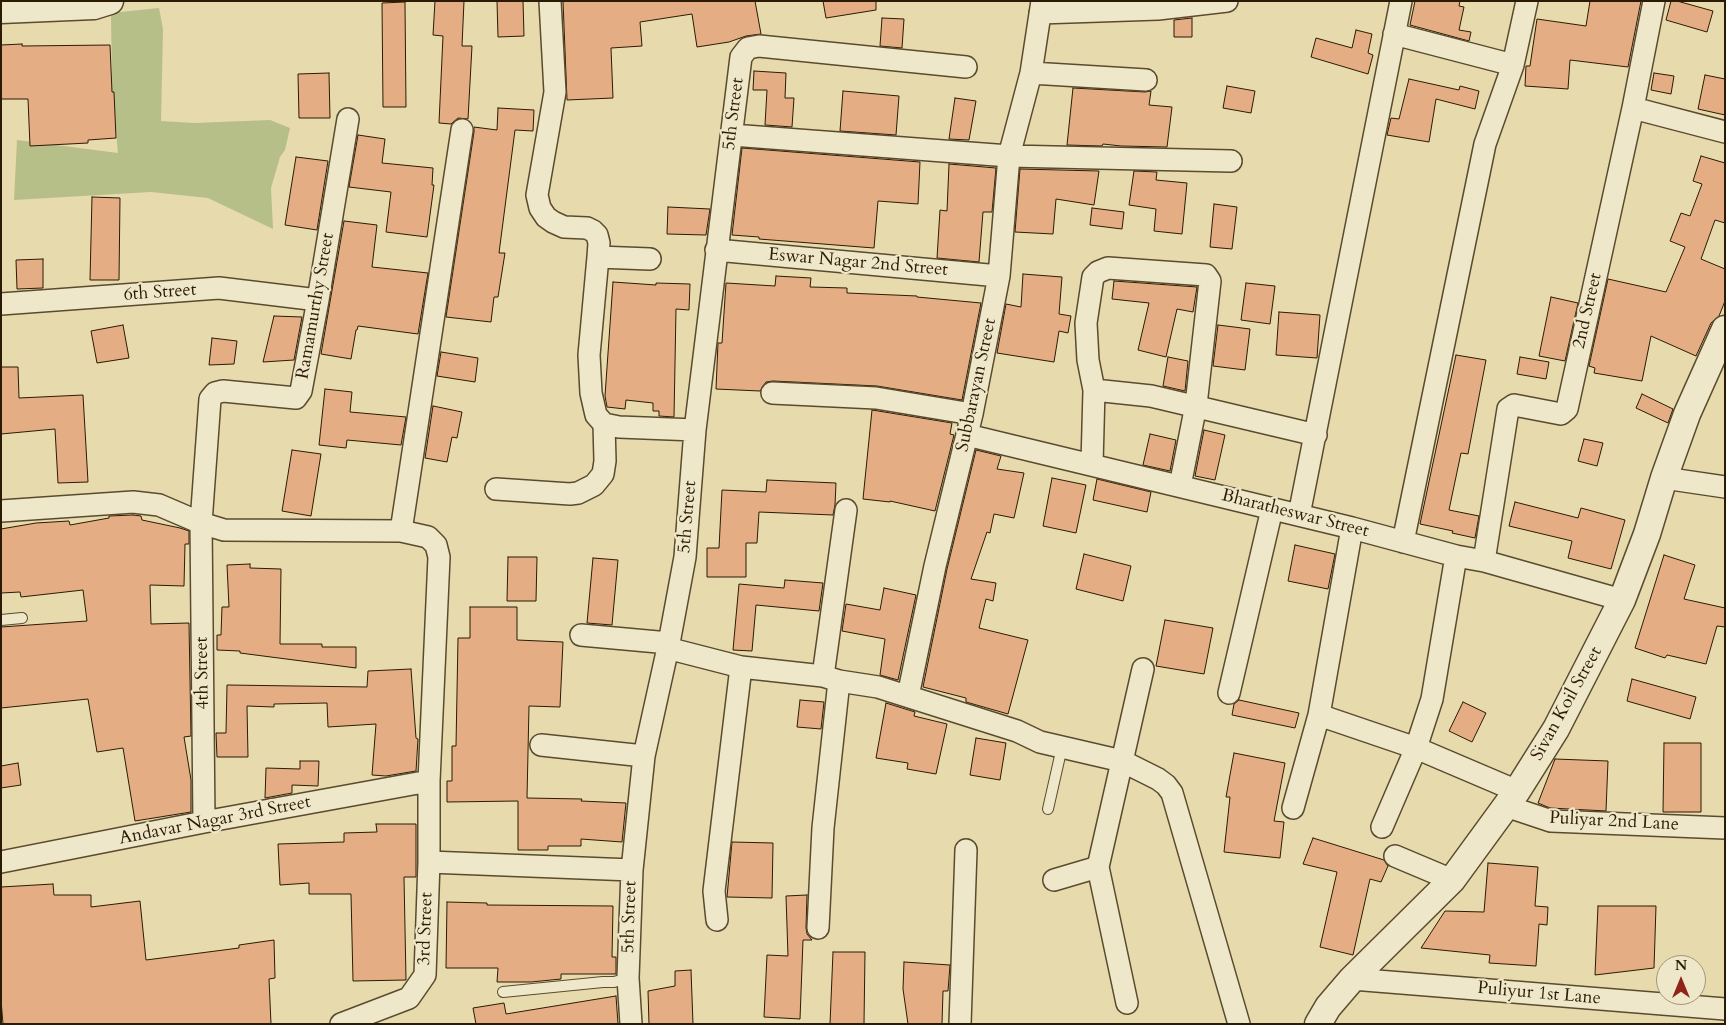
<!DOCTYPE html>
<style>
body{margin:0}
#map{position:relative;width:1726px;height:1025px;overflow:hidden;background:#e7daac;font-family:Cardo,serif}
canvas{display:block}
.frame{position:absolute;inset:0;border:2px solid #2b1b05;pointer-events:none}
.north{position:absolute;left:1656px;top:955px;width:50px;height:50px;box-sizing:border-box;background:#efe7c9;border:1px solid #a1957b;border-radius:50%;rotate:0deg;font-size:14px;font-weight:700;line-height:20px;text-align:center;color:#2b1b05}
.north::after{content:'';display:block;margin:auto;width:18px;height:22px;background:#8f2418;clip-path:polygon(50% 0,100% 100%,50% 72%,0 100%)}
</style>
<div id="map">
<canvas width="1726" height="1025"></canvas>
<div class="frame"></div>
<div class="north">N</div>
</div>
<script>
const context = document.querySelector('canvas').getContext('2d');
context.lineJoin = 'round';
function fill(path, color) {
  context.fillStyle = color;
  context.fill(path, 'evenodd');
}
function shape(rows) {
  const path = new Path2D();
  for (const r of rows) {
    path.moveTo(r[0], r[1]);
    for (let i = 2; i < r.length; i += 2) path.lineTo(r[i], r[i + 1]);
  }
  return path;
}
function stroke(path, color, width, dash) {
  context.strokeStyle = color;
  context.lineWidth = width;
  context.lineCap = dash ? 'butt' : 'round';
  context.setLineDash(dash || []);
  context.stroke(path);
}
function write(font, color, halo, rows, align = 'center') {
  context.font = font + ' Cardo,serif';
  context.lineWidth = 4.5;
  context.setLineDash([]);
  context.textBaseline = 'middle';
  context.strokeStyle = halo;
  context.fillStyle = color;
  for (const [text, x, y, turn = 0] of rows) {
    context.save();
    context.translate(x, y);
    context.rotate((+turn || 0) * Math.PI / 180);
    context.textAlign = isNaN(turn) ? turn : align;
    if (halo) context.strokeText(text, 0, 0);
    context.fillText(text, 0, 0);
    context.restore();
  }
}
const green = shape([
 [159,8,163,29,161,121,194,123,270,120,290,128,285,150,280,157,271,188,273,229,208,198,151,192,14,200,17,140,118,153,112,89,111,13]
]);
const building = shape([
 [435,1,464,1,462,46,472,46,468,119,458,118,451,124,439,123,443,36,433,35,435,1],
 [497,1,523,1,524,36,498,37,497,1],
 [563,1,755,1,761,34,746,36,729,42,697,47,692,14,640,22,642,46,611,48,613,98,567,100,563,1],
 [823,1,876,1,876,10,826,18,823,1],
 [1415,1,1460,1,1459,6,1464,7,1459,30,1471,32,1469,41,1410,25,1415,1],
 [1590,1,1641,1,1628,67,1570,60,1568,89,1525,86,1526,66,1530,66,1537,19,1586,26,1590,1],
 [1671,1,1677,1,1713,11,1707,32,1666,20,1671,1],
 [405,2,406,107,383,107,382,3,405,2],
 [882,18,904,19,902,48,880,46,882,18],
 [1192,18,1192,37,1174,37,1174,20,1192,18],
 [1356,30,1372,34,1368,53,1373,55,1368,74,1311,57,1316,38,1352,48,1356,30],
 [22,44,22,46,110,45,112,92,114,92,116,138,88,140,88,143,30,146,28,99,1,99,1,45,22,44],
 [754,71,786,73,785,98,794,98,792,127,765,125,767,90,753,90,754,71],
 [329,73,330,118,299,118,298,74,329,73],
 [1654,73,1674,76,1671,94,1651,90,1654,73],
 [1705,75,1725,79,1725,115,1698,109,1705,75],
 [1409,79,1459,90,1460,86,1479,91,1475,109,1436,99,1429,142,1387,135,1391,118,1399,119,1409,79],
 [1227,86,1255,91,1251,113,1223,108,1227,86],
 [1073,88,1145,92,1151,91,1149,105,1172,107,1167,147,1121,146,1103,144,1102,146,1067,145,1073,88],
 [843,91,899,96,896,135,840,131,843,91],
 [955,98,976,101,969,140,949,139,955,98],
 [498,108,534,110,533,131,515,130,499,253,505,253,498,297,494,297,491,322,446,317,474,132,474,127,497,130,498,108],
 [358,135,385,139,382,163,433,168,432,185,434,185,427,237,386,232,391,192,349,187,358,135],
 [742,148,920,162,918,204,878,201,874,248,759,239,759,237,732,235,742,148],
 [1701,156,1725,163,1725,223,1715,220,1701,259,1725,269,1725,301,1719,316,1711,323,1696,356,1651,336,1642,381,1594,373,1595,368,1589,366,1608,279,1666,292,1685,247,1670,241,1681,213,1690,216,1702,184,1693,181,1701,156],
 [296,157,328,161,317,230,285,225,296,157],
 [949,164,996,168,992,212,983,212,979,262,937,258,940,210,947,211,949,164],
 [1020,169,1099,171,1094,205,1056,199,1053,234,1015,232,1020,169],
 [1134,171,1157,172,1156,180,1187,183,1182,234,1154,231,1156,209,1129,205,1134,171],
 [92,197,120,198,119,280,90,280,92,197],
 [1214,204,1237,207,1232,249,1210,247,1214,204],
 [668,207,710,209,706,235,667,234,668,207],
 [1092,208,1124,212,1122,229,1090,225,1092,208],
 [344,221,377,225,372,267,428,273,418,334,358,326,357,330,356,330,351,359,321,354,344,221],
 [43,259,43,288,17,289,16,260,43,259],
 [1023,274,1062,277,1059,314,1071,316,1068,333,1059,331,1054,362,997,353,1006,304,1021,307,1023,274],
 [776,276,811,278,810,287,847,288,847,293,917,296,917,297,981,303,962,400,877,386,773,381,766,382,760,391,716,389,718,343,722,343,726,283,775,286,776,276],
 [1114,281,1197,287,1193,312,1177,309,1166,357,1138,350,1149,303,1112,299,1114,281],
 [613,282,656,285,656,283,690,284,689,310,676,309,674,417,659,416,659,411,653,411,653,403,626,400,625,409,607,407,605,396,613,282],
 [1246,283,1275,286,1270,324,1241,320,1246,283],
 [1551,297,1578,303,1565,361,1539,356,1551,297],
 [1279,312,1320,315,1317,358,1276,355,1279,312],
 [274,316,302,317,294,360,263,362,274,316],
 [123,325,129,358,97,363,91,331,123,325],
 [1218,325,1250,329,1245,370,1213,366,1218,325],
 [212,338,237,341,234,364,209,365,212,338],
 [441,352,478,358,475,382,437,376,441,352],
 [1456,355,1486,360,1468,454,1461,453,1449,510,1479,516,1475,538,1452,533,1453,531,1420,524,1456,355],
 [1168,357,1188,361,1185,391,1163,386,1168,357],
 [1520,357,1549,362,1546,379,1517,374,1520,357],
 [1,367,18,367,19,398,83,395,88,482,58,483,55,429,1,434,1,367],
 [325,389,352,392,350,412,406,417,401,445,347,440,346,448,319,445,325,389],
 [1642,394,1673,409,1668,423,1636,408,1642,394],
 [433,406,462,412,457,438,452,437,447,462,425,458,433,406],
 [872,410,952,423,950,434,954,435,935,511,890,501,890,502,863,499,872,410],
 [1204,430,1225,435,1215,480,1195,476,1204,430],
 [1150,434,1176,440,1170,471,1143,465,1150,434],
 [1584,439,1603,443,1597,466,1578,461,1584,439],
 [292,450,321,454,311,516,282,511,292,450],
 [976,450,1001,456,997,469,1024,473,1014,518,994,514,990,533,987,532,971,579,996,583,993,601,986,599,979,628,1028,640,1008,714,966,702,966,698,923,687,947,569,976,450],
 [1052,478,1086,485,1076,533,1043,526,1052,478],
 [1097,479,1151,492,1147,512,1093,500,1097,479],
 [767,480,836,483,835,505,833,515,759,512,757,543,746,543,746,577,707,577,707,548,719,548,722,490,766,492,767,480],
 [1515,502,1578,518,1581,508,1625,520,1611,569,1568,558,1572,541,1509,526,1515,502],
 [133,515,141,516,142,520,180,528,189,531,189,544,185,544,184,586,150,585,151,624,189,623,191,736,184,737,191,780,191,812,135,821,123,748,97,752,88,699,1,708,1,627,87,621,83,590,21,597,20,592,1,593,1,529,36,523,69,521,70,525,109,518,109,516,133,515],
 [1295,545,1335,554,1328,589,1288,581,1295,545],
 [1084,554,1131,566,1123,601,1076,589,1084,554],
 [1664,555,1695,565,1684,599,1725,608,1725,627,1717,626,1706,664,1667,655,1665,658,1635,648,1664,555],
 [508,557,537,557,536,601,507,601,508,557],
 [593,558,618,560,612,625,587,623,593,558],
 [250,564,250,568,281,569,280,644,322,644,322,647,356,647,356,668,240,653,240,651,217,650,217,635,221,635,222,607,229,607,227,565,250,564],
 [785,580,823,583,819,611,756,605,752,651,733,650,739,584,784,588,785,580],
 [884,588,916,595,898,680,880,675,885,639,842,631,846,604,880,610,884,588],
 [470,607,517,607,517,640,563,642,560,707,529,706,527,798,582,799,581,801,626,803,622,842,581,839,581,846,548,846,548,850,518,850,518,801,447,802,447,781,452,781,452,746,456,746,458,638,470,638,470,607],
 [1165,620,1213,628,1204,674,1156,666,1165,620],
 [411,669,416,738,418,739,416,771,386,776,372,775,376,724,328,727,327,703,274,704,274,707,247,706,248,757,217,757,216,733,226,733,227,685,367,687,368,671,411,669],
 [1632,679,1696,697,1690,719,1627,701,1632,679],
 [800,700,824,702,821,729,797,727,800,700],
 [1239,700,1299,713,1295,728,1232,715,1234,704,1239,700],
 [1463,702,1486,713,1472,742,1449,731,1463,702],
 [886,703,915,712,914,716,947,724,936,774,907,769,908,763,876,758,886,703],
 [976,738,1006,743,1000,780,970,775,976,738],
 [1664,743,1701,743,1701,812,1663,812,1664,743],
 [1234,753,1285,763,1274,821,1284,822,1280,858,1224,852,1230,797,1226,797,1234,753],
 [1555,759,1608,761,1606,811,1550,808,1538,803,1555,759],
 [300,761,319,761,318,786,292,785,292,793,265,798,266,768,300,769,300,761],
 [18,763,21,785,1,788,1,766,18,763],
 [376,824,416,824,416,877,404,877,406,980,353,981,351,894,309,894,309,883,280,885,278,844,344,842,344,833,377,832,376,824],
 [1313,838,1384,860,1388,866,1381,882,1370,879,1353,955,1320,947,1337,872,1303,864,1313,838],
 [732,842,773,843,772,898,727,897,732,842],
 [1488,863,1538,867,1535,906,1548,907,1547,925,1539,924,1536,966,1489,963,1490,955,1421,948,1445,911,1484,912,1488,863],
 [53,884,54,895,91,895,91,907,140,901,146,960,239,948,239,945,274,940,275,978,269,979,271,1024,3,1024,1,1000,1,887,53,884],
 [807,895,806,928,807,934,812,940,803,940,800,1019,764,1017,767,955,788,956,786,896,807,895],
 [447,902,487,903,487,905,613,906,612,957,616,957,616,974,561,974,561,979,531,982,497,982,498,968,446,968,447,902],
 [1598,906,1656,906,1654,968,1595,975,1598,906],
 [833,952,865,952,864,1024,830,1024,833,952],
 [904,962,950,965,948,991,943,991,942,1024,908,1024,903,989,904,962],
 [691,970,693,1024,649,1024,648,991,675,986,675,971,691,970],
 [616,996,618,1024,476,1024,473,1008,504,1003,506,1014,616,996]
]);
const service = shape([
 [1,620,22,618],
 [1048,809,1062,747],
 [503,992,603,982,614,982,628,978]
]);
const minor = shape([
 [550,1,555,92,537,195,540,208,546,217,553,222,564,227,587,228,593,231,597,235,599,243,598,257,589,355,591,393,596,415,604,424,619,427,695,430],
 [1040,13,1158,9,1227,1],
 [1394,34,1513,65],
 [1031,73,1146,80],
 [1633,108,1725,132],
 [732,135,1009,156,1231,161],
 [716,250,999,276],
 [598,257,650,259],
 [1,304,219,288,318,300],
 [1094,390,1151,396,1316,435],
 [772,393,876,398,972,414],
 [967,435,1352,528,1456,556,1484,561,1622,600],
 [1092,464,1094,390,1088,360,1086,323,1093,277,1098,272,1108,268,1206,275,1210,281,1196,405,1180,486],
 [1664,478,1725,487],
 [496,489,570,494,578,493,594,485,603,474,605,461,604,424],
 [1,511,133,502,159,505,201,523,224,530,401,531,428,537,436,545,439,557,429,781,429,862,425,975,409,998,341,1024],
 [1299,515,1401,1],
 [401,531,462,130],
 [1403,542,1485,144,1513,65,1527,1],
 [1484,561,1508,409,1514,405,1561,414,1567,409,1633,108,1654,1],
 [581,635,669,643],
 [667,648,741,667,823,676,839,681,878,687,1017,731,1040,742,1122,761,1158,779,1166,785,1172,793,1239,1024],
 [823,676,846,510],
 [1229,693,1272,509],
 [908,696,935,566,972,414,999,276,1009,156,1031,73,1042,1],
 [1319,715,1416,748,1517,791],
 [541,745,644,756],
 [1506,806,1551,821,1725,828],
 [1293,808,1319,715,1352,528],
 [204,822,201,523,210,399,215,393,223,391,296,398,301,391,318,300,348,119],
 [1382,827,1416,748,1432,699,1456,556],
 [1395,856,1452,880],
 [1,862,204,822,429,781],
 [429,862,632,870],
 [1054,880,1098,867],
 [717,920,714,891,741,667],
 [818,928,823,828,839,681],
 [1352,979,1725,1009],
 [1127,1003,1098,867,1143,669],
 [631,1024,628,978,632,870,644,756,669,643,685,557,695,430,741,57,748,48,759,46,966,67],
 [960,1024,966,850]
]);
const tertiary = shape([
 [1,10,94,6,110,1],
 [1318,1024,1328,1007,1352,979,1452,880,1517,791,1556,729,1622,600,1647,534,1664,478,1687,414,1725,329]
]);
const streetNames = [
 ["5th Street",734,114,-83],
 ["Eswar Nagar 2nd Street",858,263,5],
 ["6th Street",160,293,-4],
 ["Ramamurthy Street",316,306,-80],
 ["2nd Street",1588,311,-77],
 ["Subbarayan Street",977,385,-78],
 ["Bharatheswar Street",1295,514,14],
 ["5th Street",688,517,-85],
 ["4th Street",203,673,-91],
 ["Sivan Koil Street",1567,704,-61],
 ["Andavar Nagar 3rd Street",215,821,-11],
 ["Puliyar 2nd Lane",1614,822,3],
 ["5th Street",630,917,-88],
 ["3rd Street",426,929,-88],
 ["Puliyur 1st Lane",1539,994,5]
];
fill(green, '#b7bf88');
fill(building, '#e4ad83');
stroke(building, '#2b1b05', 1);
stroke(service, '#5a4b2f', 12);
stroke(minor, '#5a4b2f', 24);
stroke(tertiary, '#5a4b2f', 29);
stroke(service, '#efe7c9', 10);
stroke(minor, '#efe7c9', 21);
stroke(tertiary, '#efe7c9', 26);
write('18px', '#2b1b05', '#efe7c9', streetNames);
</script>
